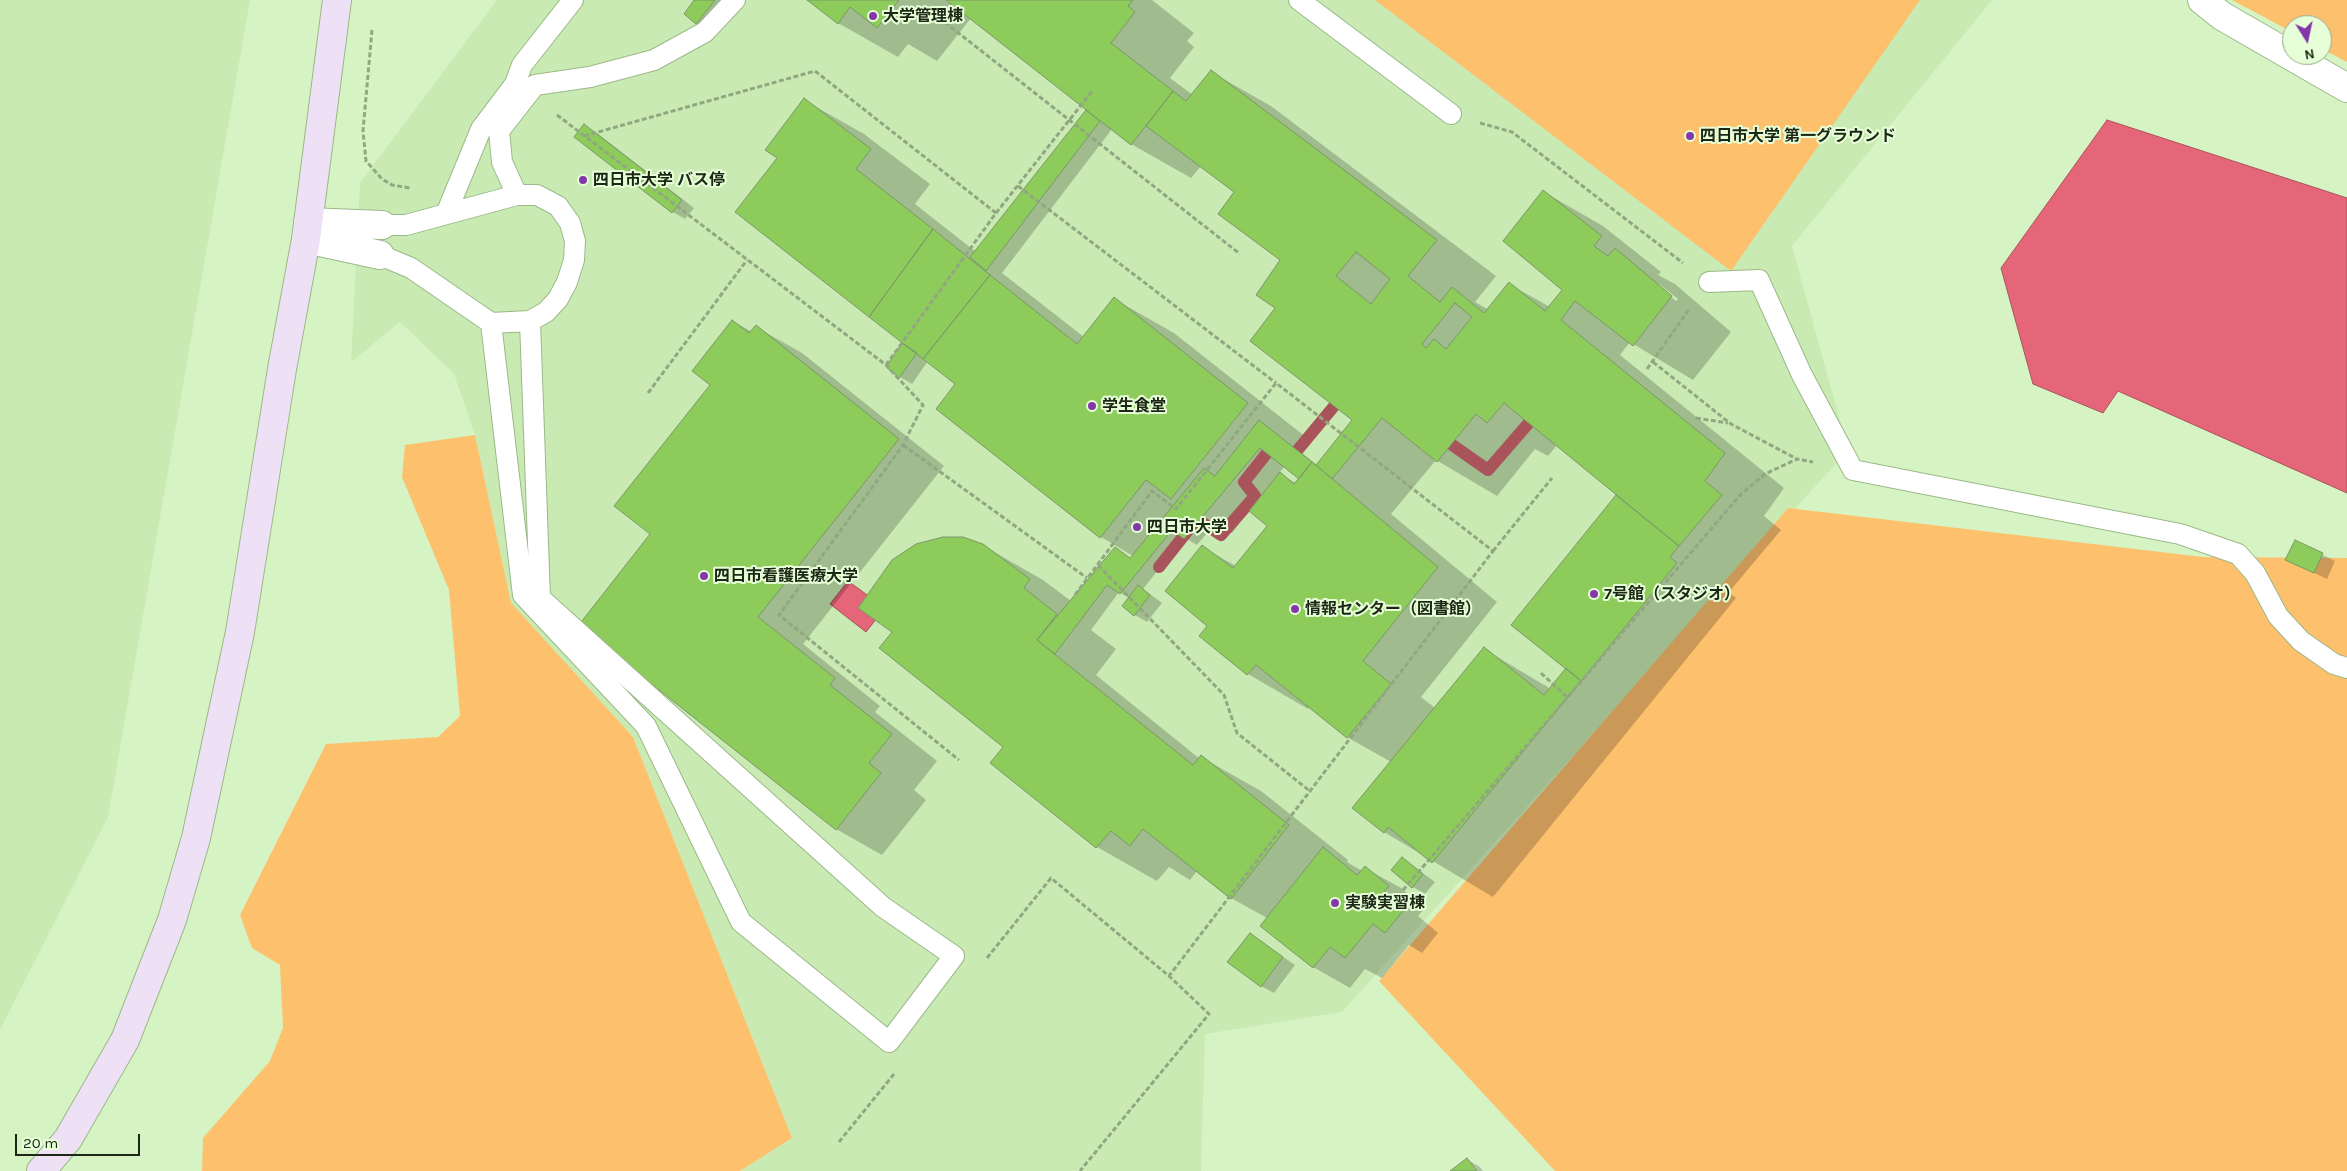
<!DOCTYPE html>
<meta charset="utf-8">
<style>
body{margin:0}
#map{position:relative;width:2347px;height:1171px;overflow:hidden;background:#d6f4c3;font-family:Karla,sans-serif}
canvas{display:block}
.north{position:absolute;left:2282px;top:15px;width:50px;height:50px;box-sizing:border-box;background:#e7ffd8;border:1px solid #96a98a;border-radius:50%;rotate:170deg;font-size:14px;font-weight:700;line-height:20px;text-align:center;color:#1d2715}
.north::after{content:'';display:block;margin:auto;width:18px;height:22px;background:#8437a8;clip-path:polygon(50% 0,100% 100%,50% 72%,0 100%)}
.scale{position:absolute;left:15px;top:1134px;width:125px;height:22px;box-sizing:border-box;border:2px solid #1d2715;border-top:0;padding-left:6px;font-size:15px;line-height:18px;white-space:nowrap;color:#1d2715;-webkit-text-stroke:4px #e7ffd8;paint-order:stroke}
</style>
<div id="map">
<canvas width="2347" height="1171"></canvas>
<div class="north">N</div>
<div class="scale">20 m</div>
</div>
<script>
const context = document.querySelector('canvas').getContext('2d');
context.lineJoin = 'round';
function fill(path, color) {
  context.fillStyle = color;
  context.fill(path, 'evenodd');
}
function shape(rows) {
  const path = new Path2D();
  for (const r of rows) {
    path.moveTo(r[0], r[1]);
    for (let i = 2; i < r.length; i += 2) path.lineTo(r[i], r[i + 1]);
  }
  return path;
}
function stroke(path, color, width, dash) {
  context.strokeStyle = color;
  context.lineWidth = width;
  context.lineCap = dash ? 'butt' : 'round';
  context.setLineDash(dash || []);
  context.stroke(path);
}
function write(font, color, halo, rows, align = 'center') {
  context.font = font + ' Karla,"Noto Sans JP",sans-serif';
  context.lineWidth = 4;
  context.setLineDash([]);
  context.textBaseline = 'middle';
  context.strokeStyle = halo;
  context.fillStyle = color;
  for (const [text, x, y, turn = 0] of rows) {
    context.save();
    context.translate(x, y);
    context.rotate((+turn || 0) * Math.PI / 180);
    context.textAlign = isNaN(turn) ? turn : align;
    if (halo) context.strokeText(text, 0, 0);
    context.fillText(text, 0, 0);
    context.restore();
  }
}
const built = shape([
 [0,0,250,0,108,817,0,1030],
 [497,0,1992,0,1792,246,1848,450,1342,1012,1205,1034,1201,1171,740,1171,792,1138,633,737,511,604,475,435,454,374,400,322,351,362,360,183]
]);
const green = shape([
 [1375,0,1920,0,1731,271],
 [2232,0,2347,0,2347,62,2322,49,2322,25,2292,25,2292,32],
 [475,435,511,603,633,737,792,1138,740,1171,202,1171,203,1138,270,1061,283,1028,280,965,252,948,240,915,326,744,438,737,460,716,449,590,402,477,405,445],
 [1788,508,2203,557,2347,558,2347,1171,1555,1171,1379,981]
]);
const water = shape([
 [2107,120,2347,198,2347,493,2118,391,2103,413,2033,384,2001,268,2107,120],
 [848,581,885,608,866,632,830,604,848,581]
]);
const shadow = shape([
 [696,0,733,0,709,30,696,23],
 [809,0,1152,0,1194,33,1187,41,1194,47,1170,78,1193,95,1211,72,1271,106,1496,276,1475,302,1489,310,1509,284,1550,307,1564,290,1544,192,1603,226,1661,272,1658,275,1675,284,1731,332,1693,380,1630,342,1620,355,1784,488,1764,516,1781,530,1729,592,1736,598,1493,897,1384,832,1391,762,1347,737,1310,707,1308,709,1248,674,1201,636,1208,626,1202,547,1236,566,1269,526,1250,510,1232,533,1215,523,1197,545,1187,539,1160,572,1158,570,1143,589,1162,603,1147,622,1135,615,1129,598,1119,592,1091,630,1116,649,1096,675,1200,759,1201,757,1261,791,1348,860,1347,862,1362,871,1365,868,1401,888,1425,908,1418,916,1438,933,1422,953,1409,945,1382,978,1365,969,1350,988,1313,967,1267,918,1231,898,1197,871,1190,880,1169,867,1157,881,1097,847,1005,747,982,545,1043,580,1071,601,1115,549,1131,559,1133,556,1101,537,937,408,957,384,928,361,912,384,900,377,907,348,778,158,804,100,864,134,930,184,915,204,976,252,1092,113,971,18,937,61,908,44,898,57,838,23],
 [1112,129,1131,144,1191,178,1201,166,1235,192,1281,260,1277,308,1353,419,1317,465,1298,450,1307,438,1174,333,1114,299,1084,337,1002,273],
 [1659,284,1678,299,1676,301,1657,285],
 [1557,445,1618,495,1513,624,1568,668,1551,689,1484,649,1435,708,1421,697,1497,602,1391,514,1436,460,1497,496,1535,449,1548,456],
 [1285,466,1301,478,1297,484,1279,473],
 [584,126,597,133,694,208,685,219,673,212],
 [733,321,752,332,756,327,802,353,944,466,803,644,880,706,875,712,937,761,914,790,926,800,882,855,836,829,652,534,712,385],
 [2295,541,2335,561,2327,579,2287,560],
 [1402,858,1435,882,1425,894,1413,887],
 [1251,935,1295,965,1274,993,1261,986],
 [1468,1160,1480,1167,1483,1171,1452,1171]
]);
const stream = shape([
 [1438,435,1488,470,1540,410],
 [1159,567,1197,519,1221,535,1255,496,1244,482,1270,449,1291,458,1345,393]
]);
const building = shape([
 [694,0,715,0,696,24,684,14,694,0],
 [807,0,899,0,877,28,850,7,838,24,807,0],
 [946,0,1133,0,1128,6,1135,12,1111,43,1173,91,1131,145,946,0],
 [1211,70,1437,240,1408,276,1440,302,1452,287,1484,313,1509,282,1545,311,1562,290,1503,241,1543,190,1602,236,1594,246,1608,256,1615,248,1672,296,1633,346,1575,301,1561,320,1725,453,1705,481,1722,495,1679,546,1504,403,1487,423,1476,414,1437,462,1382,418,1332,479,1316,465,1352,420,1250,341,1275,308,1256,295,1280,260,1218,214,1234,192,1146,126,1173,91,1186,101,1211,70],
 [1356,252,1390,279,1371,304,1336,276,1356,252],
 [1455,303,1472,317,1446,349,1434,339,1426,348,1422,344,1455,303],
 [804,98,871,149,856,169,933,229,869,317,735,212,777,158,765,150,804,98],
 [1086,110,1100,121,986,271,970,257,1086,110],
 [584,124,682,200,672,213,574,137,584,124],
 [933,229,990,275,923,359,869,317,933,229],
 [990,275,1077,344,1114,297,1248,403,1171,499,1146,480,1100,538,936,409,955,384,923,359,990,275],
 [732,320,749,333,756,325,899,439,758,617,835,678,830,685,892,734,869,763,881,773,836,830,578,626,650,534,614,506,710,385,692,371,732,320],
 [902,343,917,353,899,378,886,367,902,343],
 [1259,420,1312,462,1299,479,1260,448,1184,539,1172,530,1120,594,1107,585,1055,654,1037,640,1115,547,1130,558,1204,468,1215,476,1259,420],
 [1312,462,1438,567,1363,661,1391,684,1347,738,1256,665,1247,675,1199,636,1207,626,1165,591,1202,545,1233,568,1267,526,1249,511,1280,472,1294,484,1312,462],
 [1616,495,1679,546,1670,557,1677,563,1581,681,1511,625,1616,495],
 [943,537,963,537,983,544,1030,579,1024,588,1057,614,1037,640,1193,765,1201,755,1289,825,1231,899,1143,829,1130,846,1111,831,1096,848,990,763,1003,747,879,648,892,632,858,608,892,560,916,544,943,537],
 [2295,540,2323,553,2314,573,2285,560,2295,540],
 [1138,585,1150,595,1134,616,1122,606,1138,585],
 [1484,647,1544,695,1566,668,1581,681,1432,863,1388,827,1384,833,1352,808,1484,647],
 [1323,847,1357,875,1365,866,1389,886,1382,894,1403,911,1385,933,1373,924,1345,958,1330,947,1313,968,1260,926,1323,847],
 [1402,857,1423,874,1412,888,1391,870,1402,857],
 [1250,933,1283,957,1261,987,1227,962,1250,933],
 [1467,1158,1477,1171,1450,1171,1467,1158]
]);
const path = shape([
 [933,13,1240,254],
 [372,30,363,131,366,161,382,179,392,185,410,188],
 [557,115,886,365,923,405,903,445,779,615,959,760],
 [1480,123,1512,132,1683,263],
 [584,136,815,71,996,213],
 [1018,186,1276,383],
 [1653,362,1731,424,1797,459],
 [886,365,996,213,1093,90],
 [1647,369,1690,308],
 [648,393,747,260],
 [1696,418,1728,423],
 [903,445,1087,578],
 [1493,551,1552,478],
 [1098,565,1224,695,1237,733,1311,792],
 [1075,595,1152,491,1176,509,1276,383,1493,551,1169,976],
 [1541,673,1567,697],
 [1398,896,1741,494,1765,474,1797,459,1813,462],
 [987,958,1051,878,1169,976,1209,1014,1080,1171],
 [839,1142,894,1074]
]);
const lane = shape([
 [1299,0,1451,114],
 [517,195,502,162,499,131,535,85,590,77,654,60,705,32,735,0],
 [446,214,481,129,515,84,522,65,573,0],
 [380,255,411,268,491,323,530,321,546,312,558,299,567,282,574,260,575,241,570,223,558,206,537,195,517,195,406,225,382,225],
 [1709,282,1759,280,1802,375,1853,470,2180,534,2238,554,2255,573,2278,616,2301,641,2334,664,2347,668],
 [491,323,523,595,646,726,741,922,889,1042,954,956,883,907,540,598,530,321]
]);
const street = shape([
 [2202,0,2222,16,2347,88],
 [308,222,382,225],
 [306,239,380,255]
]);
const secondary = shape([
 [41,1171,68,1139,125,1040,172,920,196,838,240,632,282,369,306,239,337,0]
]);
const markers = [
 [873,16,5,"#8437a8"],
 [1690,136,5,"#8437a8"],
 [583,180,5,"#8437a8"],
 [1092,406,5,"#8437a8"],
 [1137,527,5,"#8437a8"],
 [704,576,5,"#8437a8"],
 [1594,594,5,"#8437a8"],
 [1295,609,5,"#8437a8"],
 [1335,903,5,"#8437a8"]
];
const poiNames = [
 ["大学管理棟",883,16],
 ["四日市大学 第一グラウンド",1700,136],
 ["四日市大学 バス停",593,180],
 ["学生食堂",1102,406],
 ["四日市大学",1147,527],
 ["四日市看護医療大学",714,576],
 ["7号館（スタジオ）",1604,594],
 ["情報センター（図書館）",1305,609],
 ["実験実習棟",1345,903]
];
fill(built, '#c9ebb3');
fill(green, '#fdc06d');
fill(water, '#e56679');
stroke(water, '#a9535b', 1);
fill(shadow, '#0003');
stroke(stream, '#a9535b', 12);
fill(building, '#8dcb5a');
stroke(building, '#7c976a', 1);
stroke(lane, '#9cb889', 22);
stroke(street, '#9cb889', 30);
stroke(secondary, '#9cb889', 30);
stroke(path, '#91a782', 3, [5, 2.5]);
stroke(lane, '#fff', 20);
stroke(street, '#fff', 28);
stroke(secondary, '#eee0f5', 28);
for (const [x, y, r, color] of markers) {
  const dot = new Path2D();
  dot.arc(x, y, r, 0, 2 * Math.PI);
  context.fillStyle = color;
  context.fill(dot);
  stroke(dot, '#e7ffd8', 2);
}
write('bold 16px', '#1d2715', '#e7ffd8', poiNames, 'left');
</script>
